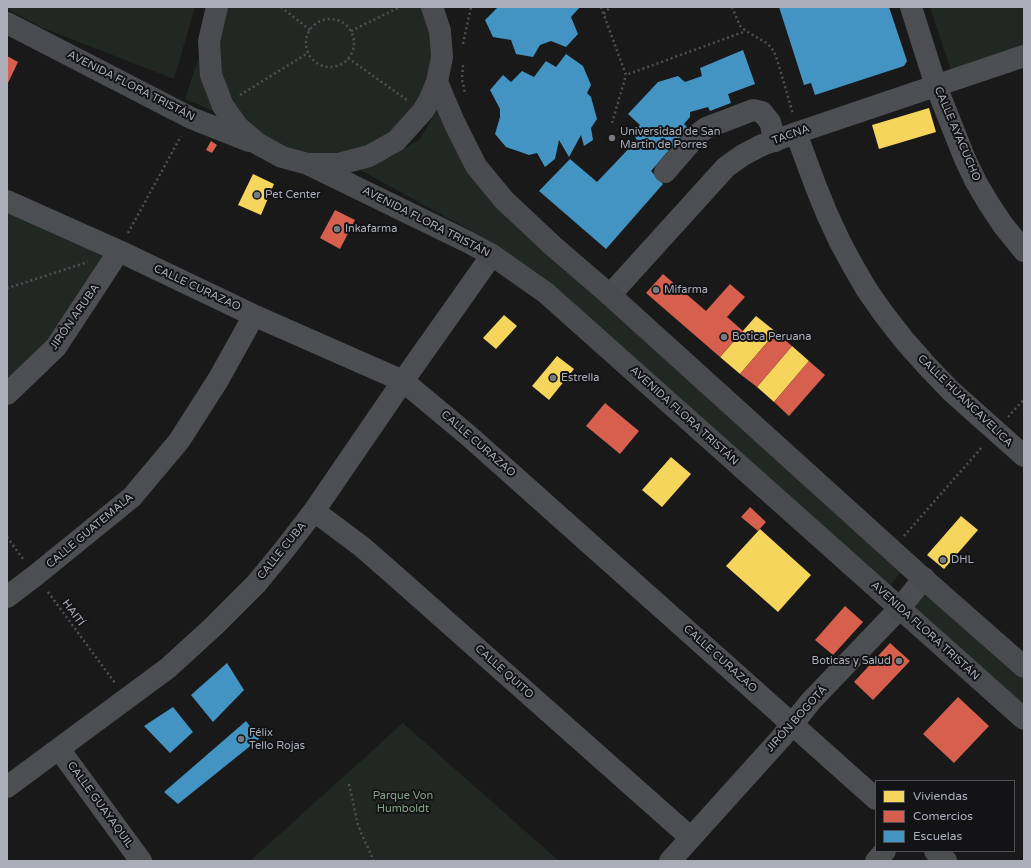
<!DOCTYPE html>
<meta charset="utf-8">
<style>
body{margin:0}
#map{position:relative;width:1031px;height:868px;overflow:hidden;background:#191919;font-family:"Varela Round",sans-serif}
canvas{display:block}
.frame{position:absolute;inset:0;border:8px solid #abaeb9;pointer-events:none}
.legend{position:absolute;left:875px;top:780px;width:140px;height:72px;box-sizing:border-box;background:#131315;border:1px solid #505157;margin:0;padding:5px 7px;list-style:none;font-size:12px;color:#abaeb9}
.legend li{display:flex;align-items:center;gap:8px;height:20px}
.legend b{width:20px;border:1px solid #505157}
</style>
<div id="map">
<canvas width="1031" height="868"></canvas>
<div class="frame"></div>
<ul class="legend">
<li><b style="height:11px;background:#f6d55c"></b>Viviendas</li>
<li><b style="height:11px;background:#d6604d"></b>Comercios</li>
<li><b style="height:11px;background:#4393c3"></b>Escuelas</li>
</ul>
</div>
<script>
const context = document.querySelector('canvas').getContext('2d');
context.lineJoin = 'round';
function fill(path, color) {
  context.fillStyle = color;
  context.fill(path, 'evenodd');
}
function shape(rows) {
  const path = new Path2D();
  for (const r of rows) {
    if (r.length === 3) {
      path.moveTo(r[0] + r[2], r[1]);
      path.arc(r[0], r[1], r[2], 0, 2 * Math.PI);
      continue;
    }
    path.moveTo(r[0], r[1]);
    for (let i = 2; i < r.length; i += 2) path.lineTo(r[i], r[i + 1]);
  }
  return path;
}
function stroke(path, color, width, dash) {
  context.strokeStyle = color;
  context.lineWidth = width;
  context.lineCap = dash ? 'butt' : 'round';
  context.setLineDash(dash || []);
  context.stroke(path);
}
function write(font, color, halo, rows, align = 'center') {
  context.font = font + ' "Varela Round",sans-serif';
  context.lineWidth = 4;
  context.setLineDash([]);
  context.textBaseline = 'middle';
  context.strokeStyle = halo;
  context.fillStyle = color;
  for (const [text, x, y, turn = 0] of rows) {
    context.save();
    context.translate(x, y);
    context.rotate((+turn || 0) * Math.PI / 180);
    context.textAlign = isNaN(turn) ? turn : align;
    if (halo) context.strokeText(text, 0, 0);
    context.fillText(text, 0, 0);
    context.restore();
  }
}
const green = shape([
 [7,7,195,7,174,79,43,28,7,9],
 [227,7,422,7,429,27,431,57,425,87,414,105,388,134,361,149,331,155,301,153,272,142,248,124,230,99,220,73,218,44],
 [930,7,1024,7,1024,45,951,70],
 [198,59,204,78,218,113,185,99],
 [440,105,456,151,902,570,890,586,490,241,353,166,389,158,420,139],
 [7,209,103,255,51,342,7,382],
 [920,592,930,596,1024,679,1024,706,917,610,914,598],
 [403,723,559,861,250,861]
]);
const homes = shape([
 [929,108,936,132,879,149,872,125],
 [253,174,274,184,261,215,238,205],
 [504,315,517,326,496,349,483,338],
 [756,316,776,332,740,374,720,357],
 [792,346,809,361,774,402,757,387],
 [557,356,574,369,549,400,532,386],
 [671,457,691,474,662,507,642,490],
 [961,516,978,530,944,569,927,555],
 [760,529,811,575,778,612,726,566]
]);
const shops = shape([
 [7,56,18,62,7,85],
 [211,141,217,145,212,153,206,150],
 [335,210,355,220,340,249,320,238],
 [663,274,706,311,730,284,745,297,727,317,743,331,720,357,646,293],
 [776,332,792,346,757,387,740,374],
 [809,361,825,375,789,416,774,402],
 [605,403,639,431,620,454,586,426],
 [750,507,766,522,758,531,741,517],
 [845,606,863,622,833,655,815,640],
 [890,643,910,661,873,700,854,682],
 [958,697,989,726,954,763,923,734]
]);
const schools = shape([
 [498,7,580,7,571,17,578,34,566,47,551,41,540,45,533,57,516,54,511,40,493,37,485,20],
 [779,7,889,7,907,61,904,66,815,95,811,83,804,85],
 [743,50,755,84,728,94,731,103,710,111,708,107,690,112,690,117,684,124,688,128,651,171,663,184,606,249,539,191,570,159,597,182,637,140,633,134,640,125,628,114,658,82,678,76,685,82,702,76,700,68],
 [566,54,583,66,591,85,587,93,591,97,597,119,591,128,593,140,584,146,581,135,569,157,559,140,555,159,545,167,537,153,529,155,506,147,495,134,500,117,500,109,490,90,503,75,511,82,522,71,534,77,546,61,556,67],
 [227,663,244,690,213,722,191,695],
 [173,707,193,732,170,753,144,726],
 [246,721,259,739,178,804,164,792]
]);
const path = shape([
 [281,7,310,30],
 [601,7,626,75,746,31],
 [732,7,740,26,746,31,765,42,771,47,776,56,793,114],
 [604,14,610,7],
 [330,43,24],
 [351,31,400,7],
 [463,44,471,7],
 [348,58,407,100],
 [463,65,462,79,465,93],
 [240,95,308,53],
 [612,123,626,75],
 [128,233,181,136],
 [7,287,8,288,88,262],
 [1008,417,1024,399],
 [904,536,983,446],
 [7,537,23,559],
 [48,592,115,683],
 [349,784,358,825,362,835,374,861]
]);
const minor = shape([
 [911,7,936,86,965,159,976,182,989,204,1003,225,1024,251],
 [796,133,816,187,827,214,840,242,853,266,867,290,883,313,904,340,927,366,951,391,1024,456],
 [665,172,698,134,706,128,753,110,762,112,770,122,775,141],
 [7,201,119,251,253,315,403,381,469,436,876,799],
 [610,295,726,167,743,155,762,145,796,133,1024,56],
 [7,394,56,347,119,251],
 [314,511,361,546,392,573,691,838],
 [7,597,36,575,132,497,179,441,218,380,247,328,253,315],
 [59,749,141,861],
 [7,787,168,668,214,626,256,584,284,550,314,511,403,381,492,255],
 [935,851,946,861],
 [670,861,781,738,811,701,900,608,924,578],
 [876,861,885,851]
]);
const major = shape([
 [217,7,209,41,211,75,223,106,238,127,258,144,282,157,308,164,339,164,369,156,396,141,423,111,429,101,437,82,442,57,440,31,432,7],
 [7,23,191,118,249,141],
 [437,82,454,122,476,166,504,200,553,246,610,295,916,572,1024,667],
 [308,164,468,242,492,255,546,293,1024,719]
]);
const markers = [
 [612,138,4,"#787a81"],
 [257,195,4,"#787a81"],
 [337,229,4,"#787a81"],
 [656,290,4,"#787a81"],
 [724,337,4,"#787a81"],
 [553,378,4,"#787a81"],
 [943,560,4,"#787a81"],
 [899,661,4,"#787a81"],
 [241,739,4,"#787a81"]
];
const streetNames = [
 ["AVENIDA FLORA TRISTÁN",131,86,27],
 ["CALLE AYACUCHO",957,134,67],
 ["TACNA",791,135,-20],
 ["AVENIDA FLORA TRISTÁN",426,222,27],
 ["CALLE CURAZAO",197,288,25],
 ["JIRÓN ARUBA",75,317,-55],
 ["CALLE HUANCAVELICA",965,401,44],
 ["AVENIDA FLORA TRISTÁN",684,416,42],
 ["CALLE CURAZAO",478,444,41],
 ["CALLE GUATEMALA",90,531,-40],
 ["CALLE CUBA",282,551,-51],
 ["HAITÍ",73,613,54],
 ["AVENIDA FLORA TRISTÁN",925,631,42],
 ["CALLE CURAZAO",720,659,42],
 ["CALLE QUITO",504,672,42],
 ["JIRÓN BOGOTÁ",797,719,-48],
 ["CALLE GUAYAQUIL",100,805,54]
];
const poiNames = [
 ["Universidad de San",620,132],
 ["Martin de Porres",620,145],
 ["Pet Center",265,195],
 ["Inkafarma",345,229],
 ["Mifarma",664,290],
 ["Botica Peruana",732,337],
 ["Estrella",561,378],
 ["DHL",951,560],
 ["Boticas y Salud",891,661,"right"],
 ["Félix",249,733],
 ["Tello Rojas",249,746]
];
const parkNames = [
 ["Parque Von",403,796],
 ["Humboldt",403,809]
];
fill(green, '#212823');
fill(homes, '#f6d55c');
fill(shops, '#d6604d');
fill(schools, '#4393c3');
stroke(path, '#4f5053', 2.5, [2, 3]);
stroke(minor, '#4d4e52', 22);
stroke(major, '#4a4b4e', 22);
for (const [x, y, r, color] of markers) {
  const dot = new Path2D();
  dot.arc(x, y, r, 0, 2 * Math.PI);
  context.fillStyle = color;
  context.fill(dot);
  stroke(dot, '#131315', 1.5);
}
write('11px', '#abaeb9', '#131315', streetNames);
write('11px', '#abaeb9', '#131315', poiNames, 'left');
write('11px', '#83a388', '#131315', parkNames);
</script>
